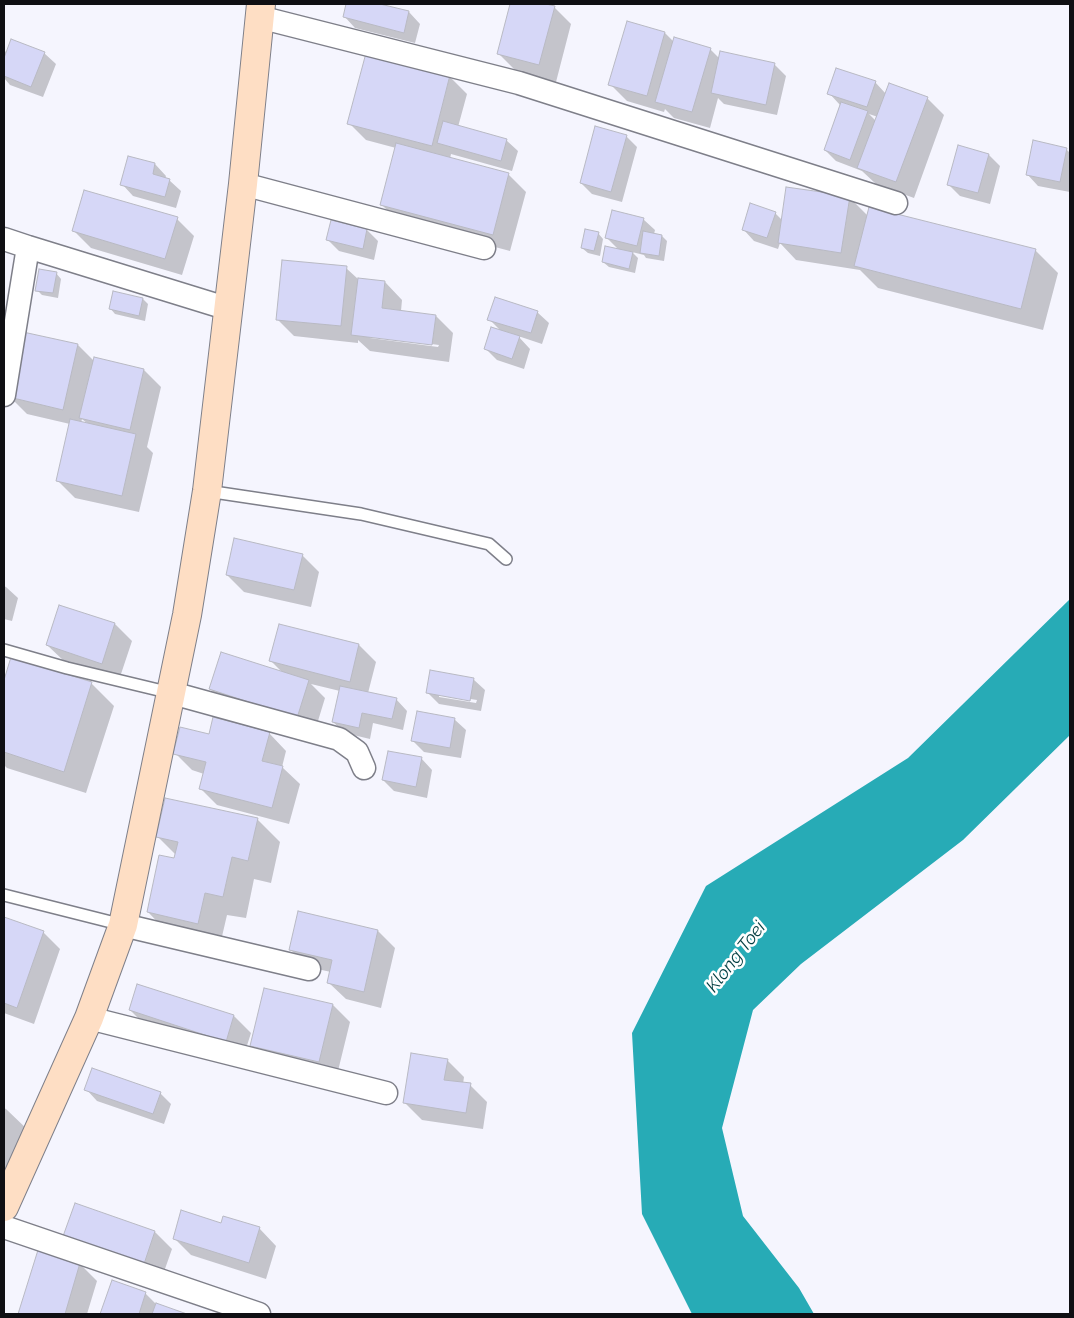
<!DOCTYPE html>
<style>
body{margin:0}
#map{position:relative;width:1074px;height:1318px;overflow:hidden;background:#f5f5fe;font-family:Raleway,sans-serif}
canvas{display:block}
.frame{position:absolute;inset:0;border:5px solid #0f0f13;pointer-events:none}
</style>
<div id="map">
<canvas width="1074" height="1318"></canvas>
<div class="frame"></div>
</div>
<script>
const context = document.querySelector('canvas').getContext('2d');
context.lineJoin = 'round';
function fill(path, color) {
  context.fillStyle = color;
  context.fill(path, 'evenodd');
}
function shape(rows) {
  const path = new Path2D();
  for (const r of rows) {
    path.moveTo(r[0], r[1]);
    for (let i = 2; i < r.length; i += 2) path.lineTo(r[i], r[i + 1]);
  }
  return path;
}
function stroke(path, color, width, dash) {
  context.strokeStyle = color;
  context.lineWidth = width;
  context.lineCap = dash ? 'butt' : 'round';
  context.setLineDash(dash || []);
  context.stroke(path);
}
function write(font, color, halo, rows, align = 'center') {
  context.font = font + ' Raleway,sans-serif';
  context.lineWidth = 5;
  context.setLineDash([]);
  context.textBaseline = 'middle';
  context.strokeStyle = halo;
  context.fillStyle = color;
  for (const [text, x, y, turn = 0] of rows) {
    context.save();
    context.translate(x, y);
    context.rotate((+turn || 0) * Math.PI / 180);
    context.textAlign = isNaN(turn) ? turn : align;
    if (halo) context.strokeText(text, 0, 0);
    context.fillText(text, 0, 0);
    context.restore();
  }
}
const water = shape([
 [1070,599,1070,735,963,840,801,964,753,1010,722,1128,743,1216,799,1288,814,1314,692,1314,642,1214,632,1033,706,886,908,758]
]);
const shadow = shape([
 [347,4,376,4,409,12,420,24,415,43,355,28,344,16],
 [512,4,541,4,554,7,571,24,556,82,515,70,498,53],
 [628,22,665,33,674,42,710,49,720,59,774,64,786,76,777,115,724,104,718,98,710,128,674,118,665,109,664,112,627,101,610,84],
 [4,50,7,53,44,53,56,64,43,97,10,85,4,78],
 [450,77,467,94,458,127,506,140,518,151,512,171,451,154,450,159,509,175,526,192,510,251,398,221,381,204,396,148,366,140,349,123],
 [875,82,886,94,927,98,944,115,914,198,876,184,862,171,836,161,825,150,840,105,829,93],
 [869,114,878,117,876,121],
 [626,136,637,147,622,202,592,194,581,183],
 [959,147,989,155,1000,166,990,204,960,196,948,184],
 [1066,149,1070,153,1070,192,1038,186,1027,174],
 [155,164,166,176,165,179,169,180,181,191,176,208,133,196,122,184],
 [850,198,868,216,1035,250,1058,273,1043,330,878,288,860,270,796,260,780,243,778,249,754,241,743,229,775,213,783,221],
 [177,219,194,236,182,275,91,248,74,231],
 [643,219,655,230,654,234,662,236,667,241,664,261,646,258,644,255,632,252,638,258,635,273,609,267,603,262,619,250,607,238],
 [367,230,378,241,374,260,339,251,328,240],
 [598,233,603,239,600,256,588,253,582,248],
 [346,268,358,279,385,282,402,300,401,311,436,316,453,333,449,362,370,351,358,340,358,343,294,336,277,319],
 [370,336,439,345,438,347,370,338],
 [56,273,61,279,58,298,42,295,37,290],
 [114,292,143,299,148,304,145,321,115,314,110,308],
 [537,312,549,323,542,344,518,336,530,349,524,369,497,360,486,349,501,331,489,319],
 [78,345,94,361,144,370,161,387,147,447,153,453,139,512,75,498,57,480,70,424,27,414,10,397],
 [82,419,88,424,81,423],
 [302,555,319,572,311,607,244,592,227,575],
 [4,586,6,587,18,598,12,621,4,619],
 [60,606,115,624,132,641,119,680,65,662,47,645],
 [359,645,376,662,368,693,396,699,407,711,403,730,373,723,370,739,345,733,333,722,340,691,311,684,325,698,314,734,227,706,210,689,283,673,271,661],
 [12,658,91,683,114,706,86,793,7,768,4,765,4,684],
 [473,679,485,690,481,711,439,704,428,693],
 [439,694,477,700,476,703,439,697],
 [454,719,466,730,461,758,424,752,413,741],
 [269,733,286,751,282,767,300,784,289,824,217,805,200,788,204,774,192,770,175,753,210,736],
 [421,758,432,770,427,798,394,791,383,780],
 [257,819,280,842,271,883,254,879,246,918,227,915,220,945,170,935,148,912,175,860,176,855,158,837],
 [4,918,43,932,60,949,34,1024,4,1013],
 [378,931,395,948,381,1008,346,999,328,982,331,972,308,967,291,950],
 [333,1005,350,1022,336,1079,269,1063,252,1046],
 [130,1010,234,1016,251,1033,243,1058,147,1027],
 [447,1060,464,1077,463,1084,470,1085,487,1102,483,1129,422,1120,405,1103],
 [86,1089,160,1093,171,1104,164,1124,97,1101],
 [4,1108,6,1109,29,1131,4,1184],
 [222,1224,259,1228,276,1246,266,1279,191,1255,174,1238],
 [155,1232,172,1249,160,1283,64,1238],
 [80,1264,97,1281,87,1314,20,1314],
 [113,1282,146,1294,156,1304,184,1314,102,1314]
]);
const building = shape([
 [346,4,380,4,409,11,404,33,343,17,346,4],
 [510,4,546,4,555,6,539,65,497,54,510,4],
 [627,21,665,32,647,96,608,85,627,21],
 [674,37,711,48,692,112,655,102,674,37],
 [11,39,45,52,31,87,4,76,4,58,11,39],
 [720,51,775,63,766,105,711,93,720,51],
 [366,53,450,75,432,146,347,124,366,53],
 [836,68,876,81,867,107,827,94,836,68],
 [889,83,928,97,896,182,857,168,889,83],
 [841,102,868,111,850,160,824,150,841,102],
 [443,121,507,139,501,161,437,143,443,121],
 [595,126,627,135,611,192,580,183,595,126],
 [1033,140,1067,148,1060,182,1026,175,1033,140],
 [396,143,509,173,493,235,380,205,396,143],
 [958,145,989,154,978,193,947,185,958,145],
 [128,156,155,163,153,174,170,179,165,197,120,185,128,156],
 [786,187,850,196,841,253,778,243,786,187],
 [84,190,178,217,165,259,72,231,84,190],
 [750,203,776,212,767,238,742,230,750,203],
 [869,207,1036,249,1021,309,854,266,869,207],
 [612,210,644,218,637,246,605,238,612,210],
 [331,220,367,229,363,249,326,240,331,220],
 [585,229,599,232,594,251,581,248,585,229],
 [643,231,662,235,659,256,640,253,643,231],
 [605,246,633,252,629,269,602,262,605,246],
 [282,260,347,266,341,326,276,320,282,260],
 [39,269,57,272,53,293,35,291,39,269],
 [358,278,385,281,382,308,436,315,432,345,351,335,358,278],
 [113,291,143,298,139,316,109,309,113,291],
 [495,297,538,311,531,333,487,320,495,297],
 [491,327,520,336,512,359,484,349,491,327],
 [23,332,78,344,63,410,9,397,23,332],
 [94,357,144,369,130,430,79,418,94,357],
 [70,419,136,434,122,496,56,481,70,419],
 [234,538,303,554,294,590,226,575,234,538],
 [59,605,115,623,102,664,46,645,59,605],
 [279,624,359,644,350,682,269,661,279,624],
 [221,652,309,680,297,718,209,689,221,652],
 [11,657,92,682,64,772,4,752,4,680,11,657],
 [430,670,474,678,470,701,426,693,430,670],
 [340,686,397,698,392,719,362,713,359,728,332,722,340,686],
 [417,711,455,718,450,748,411,741,417,711],
 [213,717,270,732,262,761,283,766,272,808,199,789,206,762,173,754,180,727,209,734,213,717],
 [388,751,422,757,416,787,382,780,388,751],
 [165,798,258,818,248,861,232,857,223,897,205,893,198,924,147,912,159,855,174,858,178,842,156,837,165,798],
 [298,911,378,930,364,992,327,983,332,960,289,950,298,911],
 [4,917,44,931,17,1008,4,1003,4,917],
 [137,984,234,1015,226,1042,129,1010,137,984],
 [264,988,333,1004,319,1062,250,1046,264,988],
 [411,1053,448,1059,444,1080,471,1083,466,1113,403,1103,411,1053],
 [92,1068,161,1092,153,1114,84,1090,92,1068],
 [75,1203,155,1231,143,1267,62,1239,75,1203],
 [181,1210,221,1223,223,1216,260,1227,249,1263,173,1239,181,1210],
 [38,1250,80,1263,65,1314,18,1314,38,1250],
 [112,1280,146,1292,139,1314,100,1314,112,1280],
 [156,1303,187,1314,152,1314,156,1303]
]);
const lane = shape([
 [207,491,361,514,489,544,506,559],
 [4,650,67,668,171,693],
 [4,895,123,925]
]);
const street = shape([
 [259,17,519,83,896,203],
 [243,184,484,248],
 [4,239,28,247,229,309],
 [4,395,28,247],
 [172,693,339,739,357,752,364,768],
 [123,925,309,969],
 [89,1018,386,1093],
 [4,1227,259,1314]
]);
const secondary = shape([
 [4,1207,89,1018,123,925,187,615,207,491,243,184,261,4]
]);
const waterNames = [
 ["Klong Toei",736,957,-52]
];
fill(water, '#27abb6');
fill(shadow, '#0003');
fill(building, '#d6d7f7');
stroke(building, '#b8b9c3', 1);
stroke(lane, '#7e7f89', 14);
stroke(street, '#7e7f89', 25);
stroke(secondary, '#7e7f89', 30);
stroke(lane, '#fff', 11);
stroke(street, '#fff', 22);
stroke(secondary, '#fedec4', 28);
write('italic 18px', '#043f43', '#fff', waterNames);
</script>
